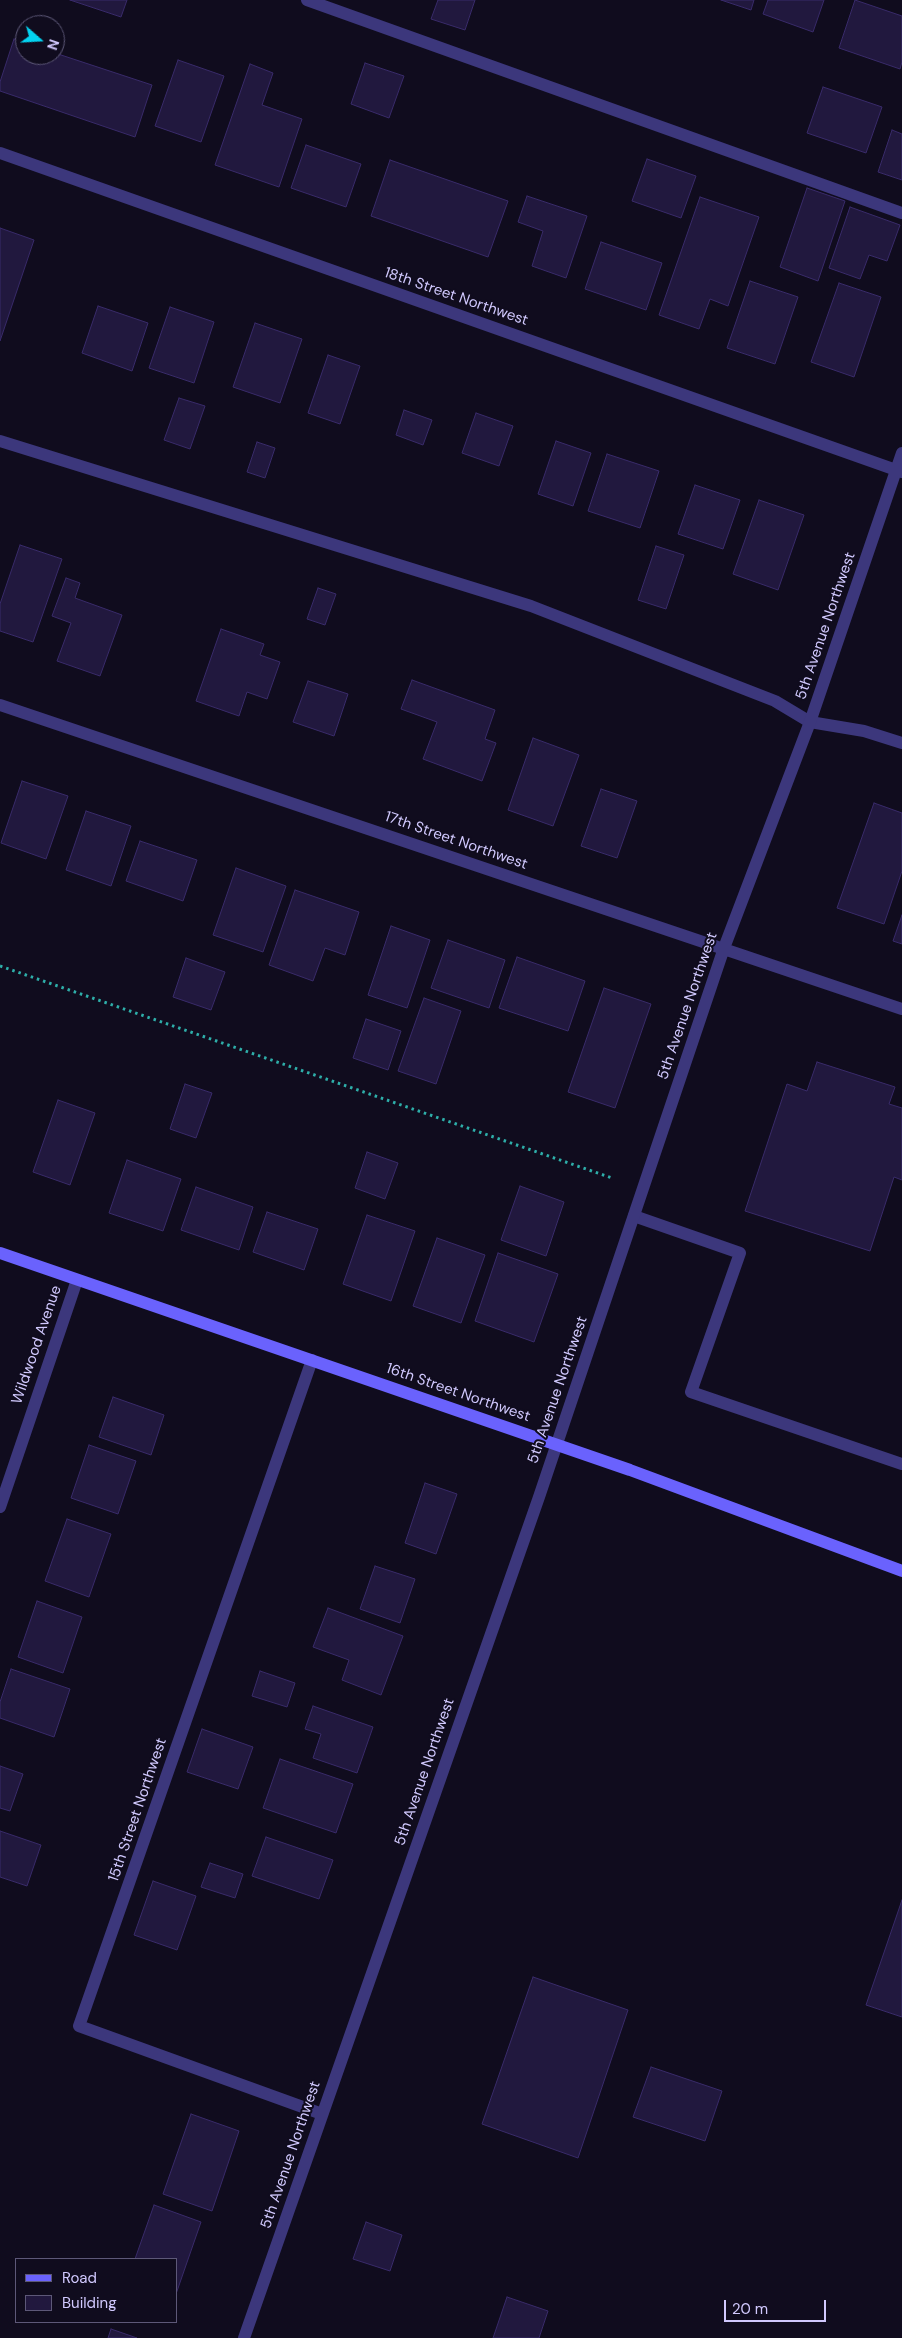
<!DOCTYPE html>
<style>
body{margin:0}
#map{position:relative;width:902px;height:2338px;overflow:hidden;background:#100c1e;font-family:"DM Sans",sans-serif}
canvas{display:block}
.legend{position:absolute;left:15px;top:2258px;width:162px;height:65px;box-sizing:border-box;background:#100c1e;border:1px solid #5d5878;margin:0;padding:6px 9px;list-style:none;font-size:15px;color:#d1c9fe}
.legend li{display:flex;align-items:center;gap:10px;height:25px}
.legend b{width:25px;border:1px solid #5d5878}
.north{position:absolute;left:15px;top:15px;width:50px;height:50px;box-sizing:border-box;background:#100c1e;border:1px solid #5d5878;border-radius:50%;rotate:109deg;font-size:14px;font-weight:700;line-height:20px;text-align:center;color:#d1c9fe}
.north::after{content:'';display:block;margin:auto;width:18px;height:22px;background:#03d3f1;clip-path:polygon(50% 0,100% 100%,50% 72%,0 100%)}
.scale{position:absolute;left:724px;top:2300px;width:102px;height:22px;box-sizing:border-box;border:2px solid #d1c9fe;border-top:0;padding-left:6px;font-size:15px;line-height:18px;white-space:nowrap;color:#d1c9fe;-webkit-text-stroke:4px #100c1e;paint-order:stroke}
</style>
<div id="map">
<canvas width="902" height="2338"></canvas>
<ul class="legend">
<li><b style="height:6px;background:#6a62fd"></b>Road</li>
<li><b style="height:14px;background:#21183e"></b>Building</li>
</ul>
<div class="north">N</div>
<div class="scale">20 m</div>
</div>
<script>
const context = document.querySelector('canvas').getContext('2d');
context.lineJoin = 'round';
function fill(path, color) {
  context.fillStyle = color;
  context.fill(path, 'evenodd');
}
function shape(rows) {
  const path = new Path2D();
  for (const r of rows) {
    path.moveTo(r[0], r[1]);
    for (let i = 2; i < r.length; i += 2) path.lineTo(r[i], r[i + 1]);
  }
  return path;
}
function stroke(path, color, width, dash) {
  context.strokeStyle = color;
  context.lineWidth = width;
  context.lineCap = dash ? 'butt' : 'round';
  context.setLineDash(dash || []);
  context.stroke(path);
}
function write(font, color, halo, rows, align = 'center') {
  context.font = font + ' "DM Sans",sans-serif';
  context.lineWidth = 4;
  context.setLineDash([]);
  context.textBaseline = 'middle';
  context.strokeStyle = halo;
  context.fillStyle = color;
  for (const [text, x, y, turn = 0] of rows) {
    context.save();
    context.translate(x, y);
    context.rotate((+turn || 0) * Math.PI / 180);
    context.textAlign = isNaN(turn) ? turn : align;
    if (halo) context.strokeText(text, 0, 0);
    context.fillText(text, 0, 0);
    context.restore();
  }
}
const building = shape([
 [70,0,127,0,121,17,70,0],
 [438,0,475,0,465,30,431,19,438,0],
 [721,0,754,0,751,10,721,0],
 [768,0,824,0,813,32,763,14,768,0],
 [855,0,902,16,902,62,900,69,839,48,855,0],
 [14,39,25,42,25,55,55,55,55,53,152,85,135,137,0,91,0,82,14,39],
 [178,60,224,76,201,142,155,126,178,60],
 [365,63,404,76,389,118,351,104,365,63],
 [250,64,273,73,262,105,302,119,279,187,215,165,250,64],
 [823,87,882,107,866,153,807,133,823,87],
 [892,130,902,134,902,180,878,172,892,130],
 [306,145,361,164,346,207,291,188,306,145],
 [647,159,696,176,681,218,632,201,647,159],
 [390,160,508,201,488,257,371,216,390,160],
 [807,188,845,201,818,281,780,267,807,188],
 [527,196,587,216,566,278,532,266,543,231,518,222,527,196],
 [700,197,759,217,728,306,710,299,699,329,659,315,700,197],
 [850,207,900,225,887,261,869,255,860,279,829,268,850,207],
 [0,228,34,240,0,341,0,228],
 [601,242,662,263,646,310,585,289,601,242],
 [750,281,798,297,775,364,727,348,750,281],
 [839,283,881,297,854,377,811,362,839,283],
 [98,306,148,323,132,371,82,353,98,306],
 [170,307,214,322,194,383,149,368,170,307],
 [255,323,302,339,280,403,233,387,255,323],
 [328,355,360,366,340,424,308,413,328,355],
 [179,398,205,406,190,449,164,440,179,398],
 [404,410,432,420,423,445,396,435,404,410],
 [476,413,513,426,499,466,462,453,476,413],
 [556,441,591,453,573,506,538,494,556,441],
 [257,442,275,448,265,478,247,472,257,442],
 [607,454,659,471,640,528,588,511,607,454],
 [695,485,740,500,723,549,678,534,695,485],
 [759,500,804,515,778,590,733,574,759,500],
 [20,545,62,559,33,642,0,631,0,604,20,545],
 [656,546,684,555,666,609,638,600,656,546],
 [66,578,80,583,75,598,122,615,100,676,57,661,71,623,52,616,66,578],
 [318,588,336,594,325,625,307,619,318,588],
 [221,629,264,644,260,655,280,662,267,699,247,692,239,716,196,701,221,629],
 [412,680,495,710,485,739,496,743,482,781,423,759,437,722,401,709,412,680],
 [308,681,348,694,334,736,293,722,308,681],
 [533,738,579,755,553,826,508,810,533,738],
 [22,781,68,796,46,859,1,843,22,781],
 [601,789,637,801,617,858,581,846,601,789],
 [874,803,902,813,902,871,884,924,837,908,874,803],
 [86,811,131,826,111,886,66,870,86,811],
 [140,841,197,860,183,901,126,881,140,841],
 [236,868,286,886,263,952,213,935,236,868],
 [295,890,359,912,345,955,325,948,313,981,269,965,295,890],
 [902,915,902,944,893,941,902,915],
 [391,926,430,940,407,1008,368,995,391,926],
 [448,940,505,960,489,1008,431,988,448,940],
 [517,957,585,981,568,1031,499,1008,517,957],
 [186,958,225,972,211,1010,173,997,186,958],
 [604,988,651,1004,615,1108,568,1092,604,988],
 [424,998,461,1011,436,1084,398,1071,424,998],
 [366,1019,401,1031,388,1070,353,1058,366,1019],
 [817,1062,895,1087,889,1104,902,1108,902,1180,894,1177,870,1251,745,1211,787,1084,807,1091,817,1062],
 [185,1084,212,1093,196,1138,170,1129,185,1084],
 [58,1100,95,1113,70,1185,33,1172,58,1100],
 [367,1152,398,1163,385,1199,355,1188,367,1152],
 [127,1160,181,1179,163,1231,109,1213,127,1160],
 [520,1186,564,1202,546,1256,501,1240,520,1186],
 [196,1187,253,1207,239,1250,181,1230,196,1187],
 [267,1212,318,1229,304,1270,253,1252,267,1212],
 [367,1215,415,1231,391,1301,343,1284,367,1215],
 [437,1238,485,1255,461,1323,413,1306,437,1238],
 [498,1253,558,1274,534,1342,475,1321,498,1253],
 [113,1397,164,1415,151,1455,99,1437,113,1397],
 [89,1445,136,1461,118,1514,71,1498,89,1445],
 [425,1483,457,1494,436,1554,405,1543,425,1483],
 [67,1519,111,1534,89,1597,45,1581,67,1519],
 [375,1566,415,1579,400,1623,360,1609,375,1566],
 [37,1601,82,1617,63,1673,18,1657,37,1601],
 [328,1608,403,1636,381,1695,342,1680,349,1660,313,1647,328,1608],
 [11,1669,70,1689,54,1737,0,1718,0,1702,11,1669],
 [260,1671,295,1683,287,1707,252,1696,260,1671],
 [313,1706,373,1727,357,1773,313,1758,321,1734,305,1729,313,1706],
 [202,1729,253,1747,238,1789,187,1772,202,1729],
 [280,1759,353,1784,336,1833,263,1808,280,1759],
 [0,1766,23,1774,10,1811,0,1808,0,1766],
 [0,1831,41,1845,27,1886,0,1877,0,1831],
 [266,1837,333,1860,319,1899,252,1876,266,1837],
 [210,1863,243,1874,235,1898,201,1887,210,1863],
 [153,1881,196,1896,177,1950,134,1935,153,1881],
 [902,1900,902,2017,866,2005,902,1900],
 [533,1977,628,2010,578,2158,482,2124,533,1977],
 [651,2067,722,2091,705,2141,633,2117,651,2067],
 [191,2114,239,2131,212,2211,163,2194,191,2114],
 [154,2205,201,2222,176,2294,176,2259,135,2259,154,2205],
 [366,2222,402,2235,390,2271,353,2259,366,2222],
 [507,2297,548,2311,539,2338,493,2338,507,2297],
 [111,2329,137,2338,108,2338,111,2329]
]);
const path = shape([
 [0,966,612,1178]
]);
const lane = shape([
 [307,0,902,213],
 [0,441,531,606,775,701,810,722,864,731,902,743],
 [634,1216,740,1253,691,1392,902,1464]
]);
const street = shape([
 [0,153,902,472],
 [0,705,902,1009],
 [312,1360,79,2026,322,2114],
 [0,1507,77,1280],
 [244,2338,539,1497,724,948,810,722,902,453]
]);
const secondary = shape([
 [0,1253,630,1470,902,1571]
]);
const streetNames = [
 ["18th Street Northwest",456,297,19],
 ["5th Avenue Northwest",826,626,-71],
 ["17th Street Northwest",456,841,19],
 ["5th Avenue Northwest",688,1006,-71],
 ["Wildwood Avenue",37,1345,-71],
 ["5th Avenue Northwest",558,1390,-71],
 ["16th Street Northwest",458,1393,19],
 ["5th Avenue Northwest",425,1772,-71],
 ["15th Street Northwest",138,1810,-71],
 ["5th Avenue Northwest",291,2155,-71]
];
fill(building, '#21183e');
stroke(building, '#392b6a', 1);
stroke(path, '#2eaea9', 3, [2.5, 4]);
stroke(lane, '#3c377c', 12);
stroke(street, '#3c377c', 12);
stroke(secondary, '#6a62fd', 12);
write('15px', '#d1c9fe', '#100c1e', streetNames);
</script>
